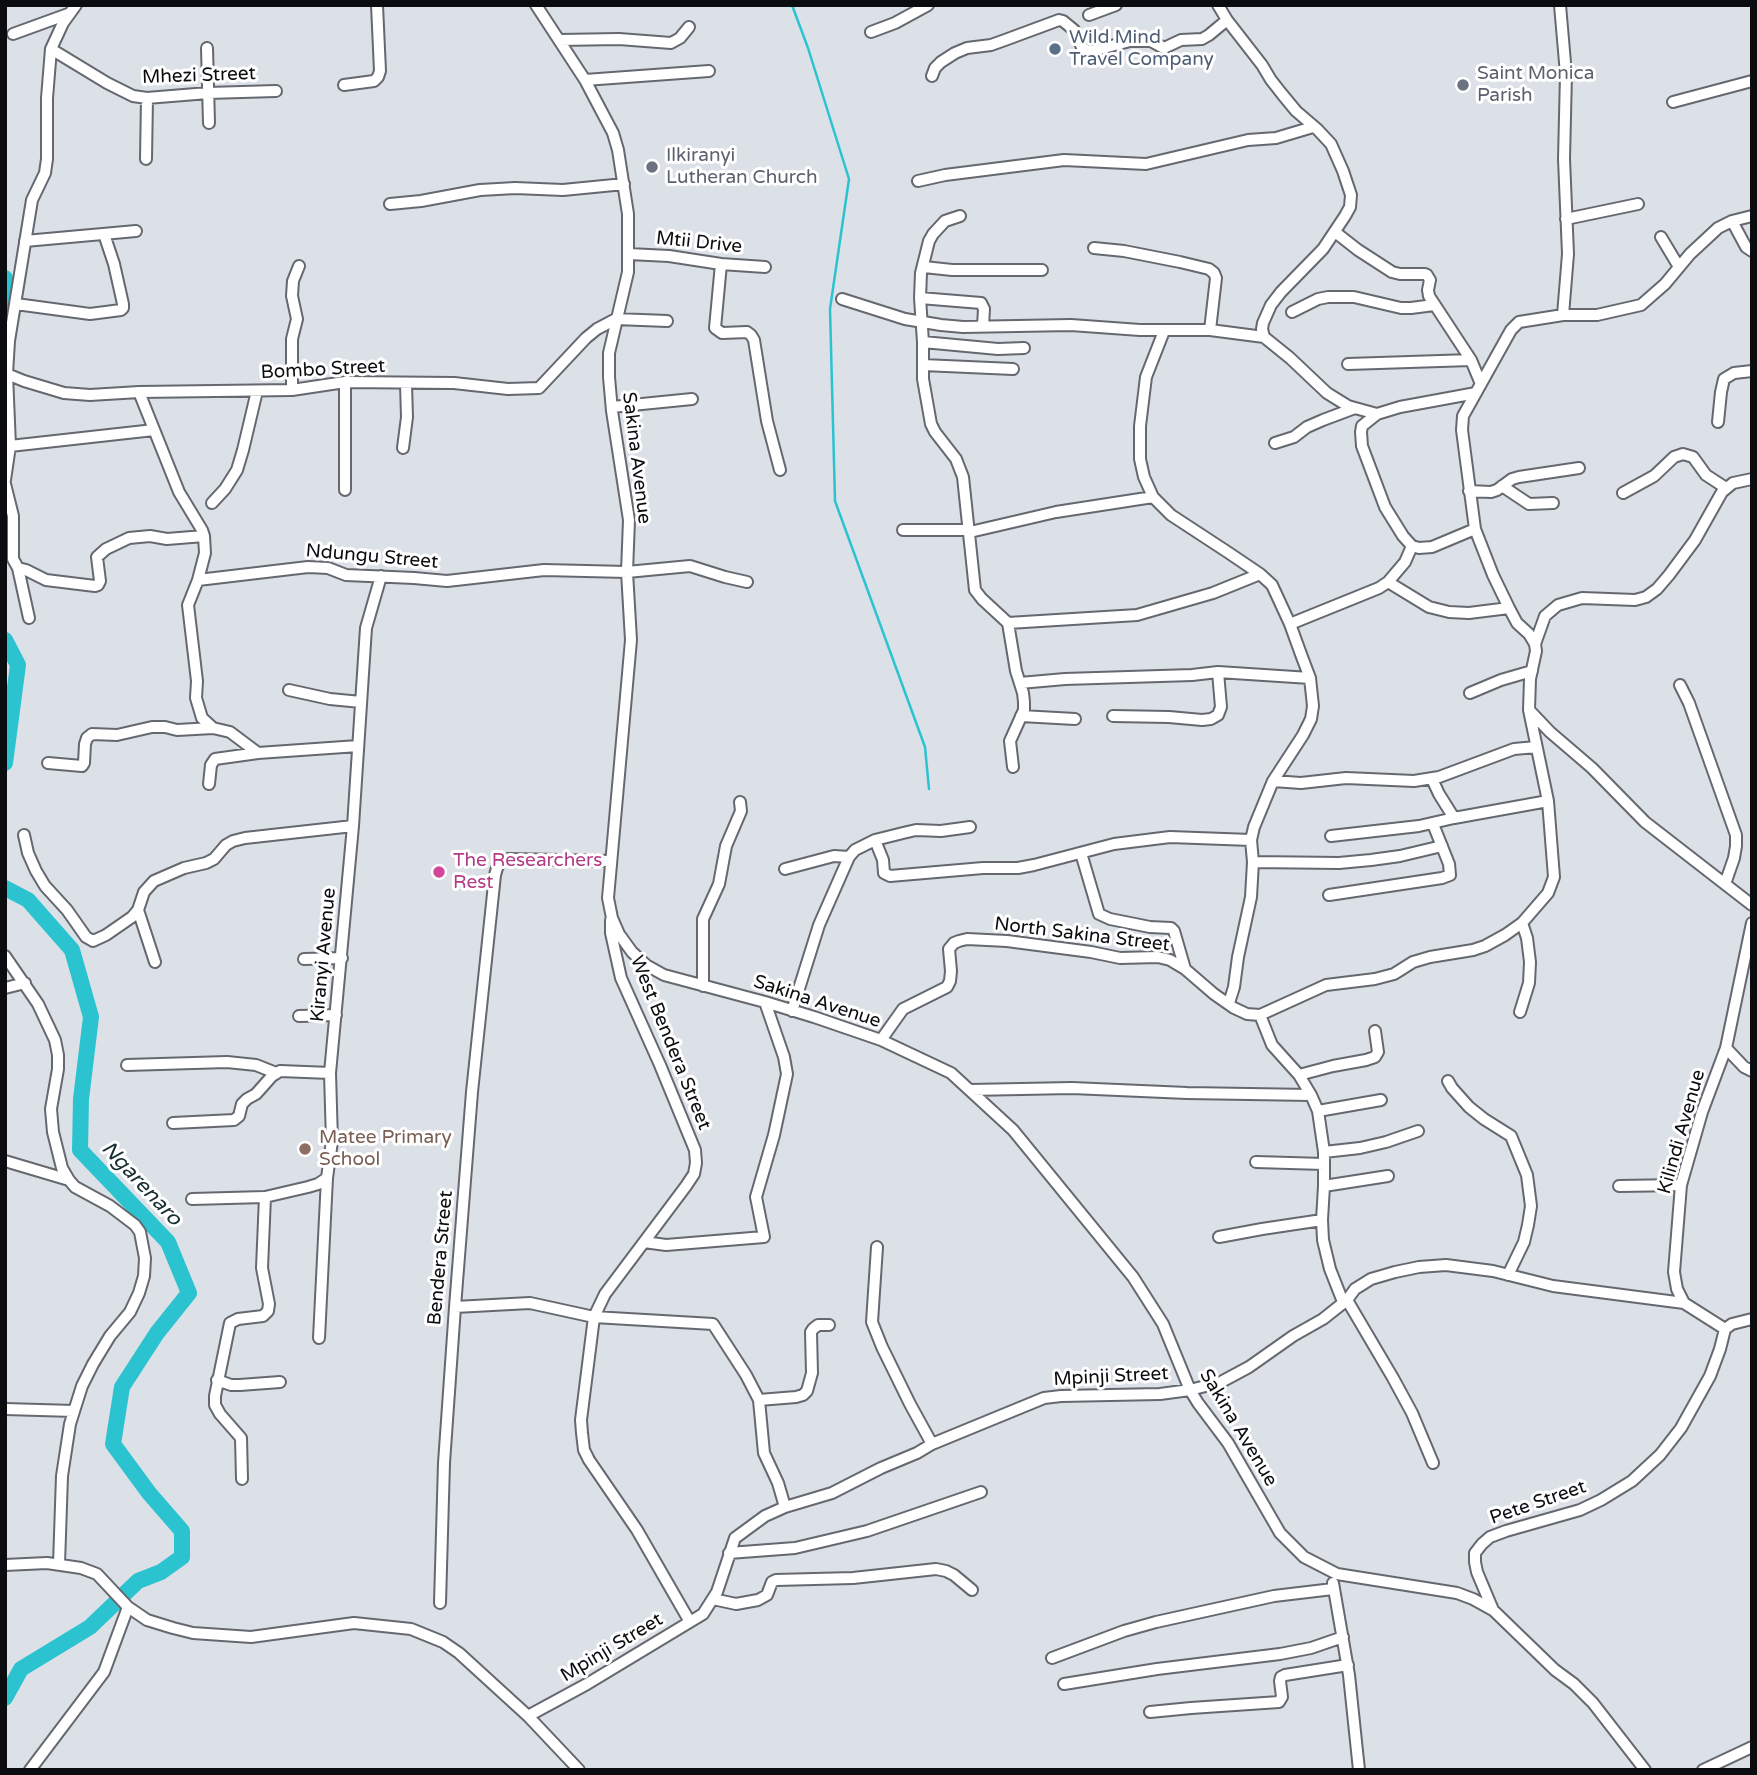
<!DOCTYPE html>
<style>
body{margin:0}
#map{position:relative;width:1757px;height:1775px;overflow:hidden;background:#dce0e7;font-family:"Varela Round",sans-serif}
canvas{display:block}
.frame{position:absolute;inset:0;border:7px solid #0b0c0f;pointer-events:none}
</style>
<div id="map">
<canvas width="1757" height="1775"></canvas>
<div class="frame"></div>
</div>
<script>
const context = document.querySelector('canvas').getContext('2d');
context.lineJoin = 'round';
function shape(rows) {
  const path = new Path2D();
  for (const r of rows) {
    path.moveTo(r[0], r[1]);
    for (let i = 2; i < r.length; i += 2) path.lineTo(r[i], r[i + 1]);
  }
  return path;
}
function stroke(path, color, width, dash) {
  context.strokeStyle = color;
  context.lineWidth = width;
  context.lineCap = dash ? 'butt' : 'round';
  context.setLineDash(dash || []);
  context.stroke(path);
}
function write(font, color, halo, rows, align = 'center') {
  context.font = font + ' "Varela Round",sans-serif';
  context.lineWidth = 6;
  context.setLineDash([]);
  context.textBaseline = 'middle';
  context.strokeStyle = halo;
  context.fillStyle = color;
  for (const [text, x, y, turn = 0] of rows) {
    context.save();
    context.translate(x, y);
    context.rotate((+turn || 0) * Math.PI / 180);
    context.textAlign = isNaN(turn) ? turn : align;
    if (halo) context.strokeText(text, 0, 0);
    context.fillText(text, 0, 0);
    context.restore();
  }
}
const stream = shape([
 [792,5,808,48,849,179,830,309,835,501,925,747,929,789]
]);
const river = shape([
 [5,278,10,323,7,331],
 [5,640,18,665,5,763],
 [5,888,28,900,72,950,91,1017,81,1099,80,1150,168,1242,189,1293,157,1333,122,1387,113,1444,149,1493,182,1531,182,1557,161,1572,138,1581,90,1627,21,1669,5,1698]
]);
const minor = shape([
 [536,5,585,80,613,133,618,150,628,214,628,272,609,353,609,377,612,411,629,520,627,572,631,640,608,898,612,918,619,934,632,952,646,965,664,975,765,1002,814,1017,881,1040,951,1073,1013,1130,1133,1277,1163,1324,1190,1390,1198,1403,1228,1443,1280,1533,1304,1557,1337,1574,1457,1593,1473,1599,1493,1610,1555,1670,1574,1684,1593,1703,1645,1770],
 [1218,5,1227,20,1262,65,1271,80,1282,94,1296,111,1317,129,1331,144,1343,171,1351,195,1350,207,1345,216,1323,249,1281,292,1271,305,1263,323,1262,329,1264,337,1290,358,1327,393,1348,406,1355,408,1377,414,1400,407,1476,393],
 [1560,5,1566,74,1564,159,1568,254,1563,315],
 [1089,15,1116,5],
 [871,32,895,23,928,5],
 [13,34,68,14],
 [559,40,619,39,671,43,680,38,689,27],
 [207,48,209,123],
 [51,49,107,83,133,96,147,98,208,93,276,91],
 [932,76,935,68,941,62,955,53,967,48,991,45,1005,40,1059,20,1063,21,1074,30,1082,47,1087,51,1096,50,1130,41,1151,41,1164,48,1181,40,1202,39,1209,35,1227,20],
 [585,80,709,71],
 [344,85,374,81,378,77,380,71,377,5],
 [1673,102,1752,81],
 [146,159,147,98],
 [918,181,945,175,1064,160,1146,164,1248,140,1276,138,1313,127],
 [390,204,421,201,480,190,498,189,515,188,563,190,624,184],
 [960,216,945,221,933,234,929,241,921,273,920,298,923,342,923,379,931,424,935,432,956,459,963,477,975,590,982,599,1008,623,1016,671,1023,693,1024,702,1024,710,1010,741,1013,767],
 [1566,219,1638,204],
 [1732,221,1746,247,1752,251],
 [1335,232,1358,250,1392,272,1400,274,1425,274,1427,275,1430,280,1428,290,1429,296,1471,360,1481,384],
 [1661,237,1679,267],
 [25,241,136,231],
 [1094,248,1124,251,1180,262,1209,269,1214,273,1216,278,1210,330],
 [629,254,669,256,721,264,765,267],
 [721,264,715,328,722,333,747,332,751,335,754,340,767,421,780,470],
 [924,267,952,270,1042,270],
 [920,298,981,303,984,309,983,326],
 [842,299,905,319,941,325,963,327,1071,325,1140,330,1210,330,1264,337],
 [16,304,90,314,121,310,123,308,123,304,114,264,104,234],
 [1292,312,1318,299,1328,297,1354,297,1401,308,1411,308,1434,305],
 [1164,331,1146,377,1140,426,1140,459,1144,477,1153,497,1171,515,1229,553,1260,574,1272,585,1290,624,1302,657,1310,678,1313,706,1311,719,1303,735,1273,781,1254,827,1251,840,1253,862,1251,897,1238,957,1234,987,1229,1003],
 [923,342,998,349,1024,348],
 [1348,364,1471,360],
 [923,365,1013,369],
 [7,374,24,381,64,393,90,395,139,392,292,390,345,382,454,383,508,389,539,388,586,338,597,329,616,319,667,321],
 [292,390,292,339,297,319,292,296,293,281,299,266],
 [139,392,179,492,202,530,204,536,205,553,198,580,188,605,197,681,196,698,202,718,213,728,230,732,258,753,358,746],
 [612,407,692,399],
 [1377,414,1362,426,1361,432,1362,446,1385,507,1403,536,1412,546,1419,548,1432,547,1475,529],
 [1718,422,1721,392,1724,379,1734,373,1752,371],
 [1275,443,1294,437,1307,427,1323,420,1355,408],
 [10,446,154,430],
 [403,448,407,417,406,384],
 [5,480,10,446,7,374,9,341,32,200,45,173,47,159,47,98,51,49,63,23,76,5],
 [5,484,13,516,13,559,18,568,26,570,46,580,95,586,98,585,100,581,97,557,106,549,129,538,150,536,167,539,204,536],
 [1502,486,1529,504,1553,503],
 [345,490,345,382],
 [1469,491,1491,492,1497,490,1512,479,1519,477,1579,468],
 [1623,493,1654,476,1674,457,1683,454,1693,457,1706,475,1726,488],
 [212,503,225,489,237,470,243,450,257,391],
 [903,530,970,530],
 [970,532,1056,512,1153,497],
 [18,568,29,618],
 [198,580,308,567,328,568,346,575,414,578,447,581,544,570,627,572,690,566,725,577,747,582],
 [1388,582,1429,607,1449,612,1469,613,1509,608],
 [1008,623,1137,615,1213,593,1260,574],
 [1290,624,1379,588,1388,582,1405,562,1412,546],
 [1535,644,1545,616,1558,605,1582,598,1635,600,1646,597,1657,589,1669,575,1695,540,1722,492,1733,483,1752,479],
 [1020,683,1065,679,1192,675,1218,672,1310,678],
 [1680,685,1689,703,1736,835,1736,846,1734,858,1725,884],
 [289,690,330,699,361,702],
 [1470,693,1501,680,1532,671],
 [1530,711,1550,732,1592,768,1645,822,1752,905],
 [1021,716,1075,719],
 [1113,716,1169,717,1202,720,1211,719,1218,715,1221,707,1218,672],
 [48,763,82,766,84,763,85,744,87,738,92,734,117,735,152,727,165,727,177,730,213,728],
 [1432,779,1439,794,1454,818],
 [1273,781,1301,783,1346,778,1414,781,1439,777,1514,749,1536,747],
 [209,784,211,765,215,759,258,753],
 [24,835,28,853,36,871,45,886,67,910,86,937,93,941,106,935,132,917,138,910,144,892,154,881,184,868,206,863,214,859,226,845,233,841,245,838,353,826],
 [1331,836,1419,826,1454,818,1548,801],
 [875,840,883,860,884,873,890,876,983,868,1018,868,1034,865,1114,844,1170,837,1251,840],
 [1081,853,1099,914,1110,919,1150,927,1171,928,1174,931,1185,969],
 [1253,862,1339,863,1371,860,1400,856,1442,846],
 [785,869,834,856,849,857],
 [1329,895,1442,878,1450,875,1449,864,1433,824],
 [138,910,155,962],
 [611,920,611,933,621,978,660,1065,695,1150,696,1163,694,1174,686,1186,605,1294,594,1317,581,1420,582,1433,584,1450,589,1460,637,1530,690,1622],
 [5,956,38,1004,55,1040,58,1055,58,1069,51,1109,53,1132,62,1168,69,1180,75,1187,110,1206,135,1225,140,1232,145,1258,144,1276,139,1293,130,1312,110,1336,93,1364,82,1386,70,1424,62,1476,59,1564],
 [304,959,342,958],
 [703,986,703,919,719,884,726,846,741,811,740,802],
 [5,988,25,983],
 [792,1011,819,925,849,857,855,850,875,840,903,833,916,830,941,831,970,827],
 [1520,1012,1529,983,1530,962,1527,938,1522,923],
 [1260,1015,1272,1045,1299,1075,1311,1095,1318,1111,1324,1152,1324,1186,1322,1220,1323,1240,1330,1269,1343,1302],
 [299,1016,336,1015],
 [881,1040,903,1009,947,987,950,981,951,971,949,949,954,943,959,941,967,939,1007,941,1091,952,1120,958,1158,957,1170,960,1185,969,1214,994,1234,1008,1247,1014,1260,1015,1326,985,1375,979,1394,974,1413,962,1430,957,1473,950,1485,946,1505,935,1522,923,1548,893,1554,877,1548,801,1529,710,1530,679,1536,651,1535,644,1529,634,1517,623,1509,608,1493,575,1475,529,1462,430,1463,416,1511,330,1519,322,1563,315,1597,315,1641,305,1665,284,1690,254,1718,228,1732,221,1752,216],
 [1726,1048,1744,1067,1752,1071],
 [127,1065,227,1062,256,1065,276,1073],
 [1299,1075,1333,1066,1366,1060,1375,1057,1378,1052,1375,1031],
 [1448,1081,1452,1088,1469,1107,1484,1119,1511,1136,1527,1175,1531,1206,1528,1225,1524,1242,1508,1275],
 [970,1090,1072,1088,1187,1093,1311,1095],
 [1318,1111,1381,1100],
 [173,1123,234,1120,239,1116,242,1104,247,1099,256,1094,272,1076,280,1071,330,1073],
 [1324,1152,1360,1148,1386,1142,1418,1131],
 [5,1161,69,1180],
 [1256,1162,1324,1164],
 [1324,1186,1388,1176],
 [1619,1186,1681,1185],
 [192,1199,265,1197,308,1187,318,1184,327,1178],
 [1219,1237,1262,1229,1322,1220],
 [644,1242,666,1245,764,1237,756,1197,774,1135,787,1074,784,1057,765,1002],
 [877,1247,872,1322,882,1347,910,1404,932,1444],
 [1347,1300,1393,1378,1412,1413,1433,1463],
 [455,1307,530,1303,594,1317,713,1324,746,1375,759,1400,764,1453,778,1483,785,1507],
 [1725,1329,1684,1303,1677,1289,1674,1272,1681,1185,1702,1112,1726,1048,1752,923],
 [319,1338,327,1178,332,1141,330,1073,353,826,366,628,381,576],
 [217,1380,231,1385,240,1385,280,1382],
 [759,1400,796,1397,803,1395,807,1391,812,1373,811,1332,813,1329,818,1325,829,1325],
 [5,1409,74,1411],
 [242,1479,241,1438,220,1414,215,1405,215,1396,230,1323,238,1319,263,1316,268,1311,269,1304,262,1268,265,1197],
 [729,1553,795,1548,867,1531,981,1492],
 [5,1565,47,1563,81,1568,97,1574,128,1607,147,1620,173,1628,193,1633,251,1637,354,1623,411,1629,443,1642,459,1653,528,1716,579,1770],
 [1333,1583,1349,1675,1359,1770],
 [713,1599,736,1604,758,1600,767,1595,772,1582,776,1580,853,1578,936,1569,946,1571,954,1575,972,1590],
 [440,1603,444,1463,455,1307,472,1092,495,875,497,868,501,861,508,859,611,861],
 [1493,1610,1477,1572,1475,1562,1475,1553,1482,1544,1490,1537,1506,1531,1580,1510,1601,1500,1632,1481,1660,1455,1681,1428,1710,1376,1720,1349,1725,1329,1732,1324,1752,1319],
 [1052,1658,1124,1631,1156,1622,1274,1596,1333,1589],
 [1064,1684,1157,1669,1280,1654,1311,1648,1343,1637],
 [1150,1712,1191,1708,1279,1702,1282,1697,1280,1681,1281,1677,1285,1675,1348,1665],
 [528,1716,587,1684,703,1614,717,1592,735,1538,765,1516,785,1507,832,1493,881,1468,917,1453,932,1444,1044,1398,1061,1396,1160,1394,1190,1390,1221,1382,1249,1367,1293,1336,1323,1319,1347,1300,1355,1289,1371,1279,1395,1272,1419,1267,1446,1265,1493,1271,1553,1286,1684,1303],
 [30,1770,104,1672,128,1607],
 [1703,1770,1752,1747]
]);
const markers = [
 [1055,49,7,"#5c6f8a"],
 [1463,85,7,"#6b7280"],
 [652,167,7,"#6b7280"],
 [439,872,7,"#d1479c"],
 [305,1149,7,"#8d6e63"]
];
const serviceNames = [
 ["Wild Mind",1069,38],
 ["Travel Company",1069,60]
];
const worshipNames = [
 ["Saint Monica",1477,74],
 ["Parish",1477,96],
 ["Ilkiranyi",666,156],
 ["Lutheran Church",666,178]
];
const streetNames = [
 ["Mhezi Street",199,76,-2],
 ["Mtii Drive",699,243,6],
 ["Bombo Street",323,370,-3],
 ["Sakina Avenue",636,458,83],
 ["Ndungu Street",372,557,5],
 ["North Sakina Street",1082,935,7],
 ["Kiranyi Avenue",324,955,-85],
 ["Sakina Avenue",817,1002,18],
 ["West Bendera Street",670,1043,68],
 ["Kilindi Avenue",1682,1132,-74],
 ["Bendera Street",441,1258,-85],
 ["Mpinji Street",1111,1377,-3],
 ["Sakina Avenue",1238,1428,59],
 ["Pete Street",1538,1503,-19],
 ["Mpinji Street",612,1648,-31]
];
const hotelNames = [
 ["The Researchers",453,861],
 ["Rest",453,883]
];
const educationNames = [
 ["Matee Primary",319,1138],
 ["School",319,1160]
];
const waterNames = [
 ["Ngarenaro",141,1184,47]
];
stroke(stream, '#2bc3d0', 2.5);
stroke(river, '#2bc3d0', 16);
stroke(minor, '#65686f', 14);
stroke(minor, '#fff', 10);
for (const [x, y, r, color] of markers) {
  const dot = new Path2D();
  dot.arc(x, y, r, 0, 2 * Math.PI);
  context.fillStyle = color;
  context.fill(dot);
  stroke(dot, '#fff', 2.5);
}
write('19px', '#4e5e75', '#fff', serviceNames, 'left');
write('19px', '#5b616d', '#fff', worshipNames, 'left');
write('19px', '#0b0c0f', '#fff', streetNames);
write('19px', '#b23c85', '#fff', hotelNames, 'left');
write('19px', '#785e54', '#fff', educationNames, 'left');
write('italic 21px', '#182f31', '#fff', waterNames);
</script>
